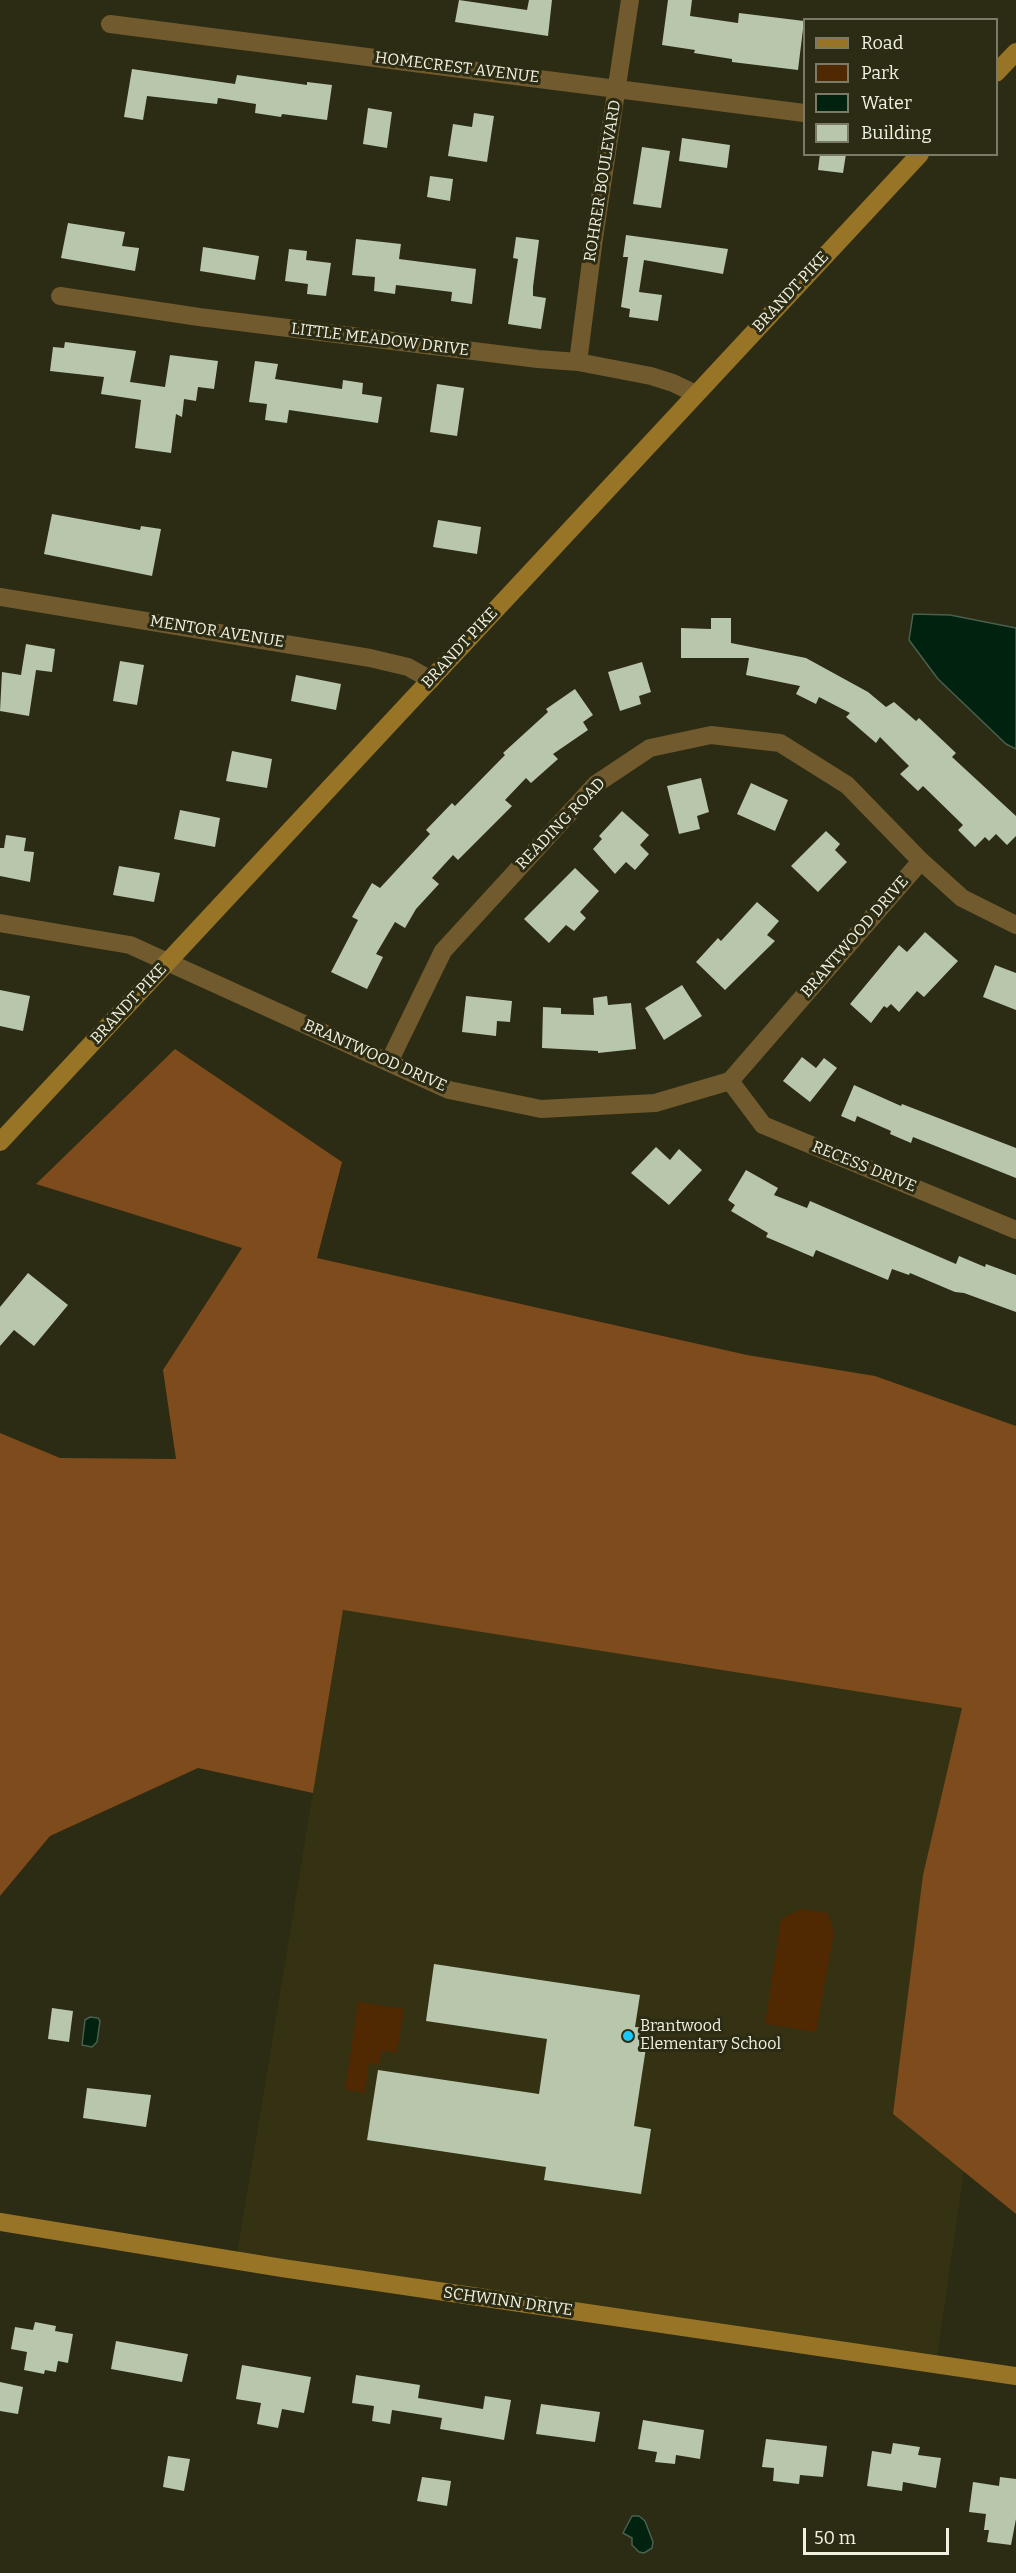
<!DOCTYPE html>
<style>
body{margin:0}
#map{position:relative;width:1016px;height:2573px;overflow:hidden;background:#2c2b13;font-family:Bitter,serif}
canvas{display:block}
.legend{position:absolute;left:803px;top:18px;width:195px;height:138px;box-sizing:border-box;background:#2c2b13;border:2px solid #7b7a66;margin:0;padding:8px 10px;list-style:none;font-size:18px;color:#f1f1e2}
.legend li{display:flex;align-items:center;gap:12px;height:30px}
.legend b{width:30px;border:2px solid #7b7a66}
.scale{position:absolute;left:803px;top:2528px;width:146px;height:27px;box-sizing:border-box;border:3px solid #f1f1e2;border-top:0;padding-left:8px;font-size:18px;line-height:21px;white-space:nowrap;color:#f1f1e2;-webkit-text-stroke:4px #2c2b13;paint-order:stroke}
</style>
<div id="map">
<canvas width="1016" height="2573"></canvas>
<ul class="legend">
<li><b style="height:8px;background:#987427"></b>Road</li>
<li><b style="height:16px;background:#502902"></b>Park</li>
<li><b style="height:16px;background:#01220f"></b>Water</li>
<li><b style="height:16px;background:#b8c6ab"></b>Building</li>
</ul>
<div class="scale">50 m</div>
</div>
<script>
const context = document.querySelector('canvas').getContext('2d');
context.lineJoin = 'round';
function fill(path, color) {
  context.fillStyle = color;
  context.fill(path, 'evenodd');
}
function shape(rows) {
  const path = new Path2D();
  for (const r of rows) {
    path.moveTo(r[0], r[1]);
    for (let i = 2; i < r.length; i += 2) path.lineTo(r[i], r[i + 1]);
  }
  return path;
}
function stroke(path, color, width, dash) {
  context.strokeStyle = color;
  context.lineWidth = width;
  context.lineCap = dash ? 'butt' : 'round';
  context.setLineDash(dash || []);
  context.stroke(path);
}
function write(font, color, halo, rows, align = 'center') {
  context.font = font + ' Bitter,serif';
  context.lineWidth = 6;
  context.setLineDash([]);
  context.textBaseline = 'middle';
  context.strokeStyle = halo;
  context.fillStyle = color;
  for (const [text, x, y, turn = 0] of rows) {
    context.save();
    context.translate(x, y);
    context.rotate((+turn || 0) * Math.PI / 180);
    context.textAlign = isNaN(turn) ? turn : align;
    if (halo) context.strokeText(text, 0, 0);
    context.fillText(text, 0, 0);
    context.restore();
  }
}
const built = shape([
 [343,1610,1016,1703,1016,1812,936,2364,236,2260]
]);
const green = shape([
 [801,1909,828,1913,834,1933,816,2032,765,2024,781,1919],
 [358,2002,404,2009,397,2053,382,2051,379,2065,369,2063,365,2093,345,2090]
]);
const forest = shape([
 [175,1049,342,1162,317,1258,747,1355,875,1376,1016,1426,1016,2214,893,2114,923,1875,962,1708,343,1610,313,1793,198,1768,50,1836,0,1896,0,1433,60,1458,176,1459,163,1370,242,1248,36,1184]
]);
const water = shape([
 [913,614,950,615,1016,628,1016,749,1006,744,938,679,909,640,913,614],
 [90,2017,98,2018,100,2021,97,2042,92,2047,82,2045,85,2020,90,2017],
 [632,2516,639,2516,645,2521,653,2542,652,2548,644,2553,639,2552,632,2545,632,2538,623,2533,632,2516]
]);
const building = shape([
 [459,0,527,10,529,0,552,0,548,36,455,22],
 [668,0,692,0,690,16,738,23,739,13,804,21,798,70,732,62,732,59,694,53,695,50,662,45],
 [132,69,235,84,237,75,307,85,307,82,332,85,327,120,282,114,281,117,255,113,256,104,218,98,217,104,147,96,143,120,124,117],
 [368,108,392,112,387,148,363,144],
 [474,113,494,116,487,162,448,156,453,124,472,127],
 [682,138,730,145,727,168,679,161],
 [642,147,670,151,661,208,633,204],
 [820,154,846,154,843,173,818,170],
 [430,176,453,179,450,201,427,197],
 [68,223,125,232,122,246,139,248,135,271,61,258],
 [626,235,728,249,723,274,644,260,639,292,662,295,658,321,629,317,630,309,621,307,628,257,623,257],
 [516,237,539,240,533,287,533,296,546,298,541,329,508,324,518,259,513,258],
 [356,239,401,244,399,259,476,269,472,304,451,301,452,292,396,285,395,294,374,291,375,277,352,275],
 [203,247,259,256,255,280,200,271],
 [289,249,307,251,306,260,331,263,326,296,307,294,308,284,285,281],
 [65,342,136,351,130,382,165,387,170,355,218,361,214,389,198,387,196,401,184,399,182,417,176,414,171,453,135,448,141,400,101,394,104,377,50,371,53,347,64,348],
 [255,361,278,364,275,379,342,389,343,380,363,383,362,394,382,397,378,423,289,410,287,423,265,420,267,404,249,402],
 [437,384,464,388,457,436,430,432],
 [52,514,140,530,141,526,161,529,152,576,44,554],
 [438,520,481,527,477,554,433,547],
 [711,618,731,618,731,643,806,658,868,692,886,707,894,702,916,721,919,718,956,753,952,757,1016,816,1016,836,1007,845,996,834,989,841,985,837,975,847,958,830,963,825,923,786,918,791,900,774,909,766,880,737,876,743,846,717,850,713,819,697,816,704,796,694,800,686,746,675,749,658,681,658,681,628,711,629],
 [26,644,55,649,52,672,36,670,29,716,0,711,2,672,21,675],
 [120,661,144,665,137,705,113,701],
 [642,662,651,692,639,696,641,704,620,711,608,672],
 [296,675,341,684,336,710,291,701],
 [575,689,593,715,583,722,588,730,553,754,558,759,531,783,526,778,505,800,512,806,458,860,453,855,432,878,439,884,416,909,405,928,395,922,376,954,383,957,367,989,331,972,358,920,352,917,372,883,380,888,430,834,426,830,452,803,455,806,505,755,503,753,548,712,546,709],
 [232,751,272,759,267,788,226,781],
 [701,778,709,812,697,816,700,829,679,834,667,786],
 [751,783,788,800,775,831,737,814],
 [180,810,220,818,215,847,174,839],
 [622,811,649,835,640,845,649,854,635,870,626,862,615,874,593,849,602,839,599,836],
 [826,831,840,844,835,850,847,862,818,892,791,866],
 [6,835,26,838,24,851,34,852,30,882,0,876,0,848,4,848],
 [119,866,160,873,154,902,113,895],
 [575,868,599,891,580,912,586,918,574,931,566,925,549,943,524,919],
 [757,902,779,921,767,935,775,941,725,990,696,962,718,938,721,941],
 [925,932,958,961,924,997,917,991,899,1012,891,1004,887,1008,884,1006,871,1023,850,1004,899,945,907,952],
 [995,965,1016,973,1016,1010,983,997],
 [682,985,702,1016,664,1040,645,1008],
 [0,990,30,996,23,1031,0,1026],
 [466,996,512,1001,510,1022,497,1021,496,1036,462,1032],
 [607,996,608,1005,631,1003,636,1049,598,1053,598,1051,542,1048,543,1007,561,1008,561,1014,594,1015,593,998],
 [802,1057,816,1068,824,1058,837,1068,810,1102,783,1081],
 [854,1085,901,1106,902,1104,1016,1148,1016,1178,913,1137,911,1143,890,1134,891,1131,857,1116,855,1122,841,1116],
 [656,1147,670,1160,679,1149,702,1170,669,1205,631,1173],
 [746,1170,778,1188,774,1195,807,1208,810,1201,956,1264,959,1256,985,1267,986,1264,1016,1275,1016,1312,964,1293,955,1292,910,1273,909,1275,892,1269,888,1280,816,1250,813,1257,766,1237,768,1233,731,1211,735,1205,728,1200],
 [28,1273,68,1305,34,1346,14,1330,0,1346,0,1307],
 [434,1964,640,1995,635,2027,649,2028,634,2126,651,2129,641,2194,544,2180,546,2167,367,2140,378,2070,539,2094,547,2039,426,2021],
 [52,2008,73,2011,69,2042,48,2039],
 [87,2088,151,2095,146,2127,83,2118],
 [35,2322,56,2326,55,2331,73,2334,68,2363,58,2361,56,2372,45,2370,44,2374,24,2370,27,2352,11,2349,15,2327,33,2330],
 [116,2341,188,2354,182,2382,111,2369],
 [242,2365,311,2377,304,2413,282,2409,278,2428,257,2424,261,2403,236,2399],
 [356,2375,420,2385,418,2398,483,2409,485,2396,511,2400,504,2440,440,2429,442,2418,392,2410,390,2424,372,2421,374,2406,352,2403],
 [0,2382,23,2387,18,2414,0,2411],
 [541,2404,600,2412,595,2442,536,2434],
 [643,2420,704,2430,700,2459,676,2455,675,2464,655,2462,657,2452,638,2449],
 [766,2439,827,2446,823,2477,800,2475,799,2484,773,2481,774,2468,762,2467],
 [893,2443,920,2447,918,2455,941,2458,936,2488,903,2482,902,2491,867,2486,872,2451,891,2454],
 [168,2456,190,2459,184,2491,163,2487],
 [422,2477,451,2481,447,2506,417,2501],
 [1000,2477,1016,2479,1016,2519,1011,2545,987,2542,989,2530,984,2530,986,2514,969,2512,973,2482,999,2486]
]);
const street = shape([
 [110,24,804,113],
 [60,296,199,317,538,359,578,362,651,376,673,383,696,394],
 [578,362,594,238,630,0],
 [0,597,370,658,408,667,431,680],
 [0,923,130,945,449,1090,541,1109,655,1103,730,1081,921,861],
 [389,1062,443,951,596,784,650,748,711,735,780,743,847,785,921,861,962,898,1016,925],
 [730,1081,763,1125,1016,1230]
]);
const secondary = shape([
 [996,73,1016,52],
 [0,1142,920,154],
 [0,2222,282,2268,1016,2376]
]);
const markers = [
 [628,2036,6,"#17cafb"]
];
const streetNames = [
 ["HOMECREST AVENUE",457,68,7],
 ["ROHRER BOULEVARD",603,181,-81],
 ["BRANDT PIKE",791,292,-47],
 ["LITTLE MEADOW DRIVE",380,340,7],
 ["MENTOR AVENUE",217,632,9],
 ["BRANDT PIKE",460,648,-47],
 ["READING ROAD",561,824,-46],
 ["BRANTWOOD DRIVE",855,937,-49],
 ["BRANDT PIKE",129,1004,-47],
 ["BRANTWOOD DRIVE",375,1056,24],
 ["RECESS DRIVE",864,1167,22],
 ["SCHWINN DRIVE",508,2302,8]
];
const poiNames = [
 ["Brantwood",640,2027],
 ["Elementary School",640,2045]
];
fill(built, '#343212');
fill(green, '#502902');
fill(forest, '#7d4b1c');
fill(water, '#01220f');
stroke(water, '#49604e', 1.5);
fill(building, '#b8c6ab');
stroke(street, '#705a2e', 18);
stroke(secondary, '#987427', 18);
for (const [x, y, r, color] of markers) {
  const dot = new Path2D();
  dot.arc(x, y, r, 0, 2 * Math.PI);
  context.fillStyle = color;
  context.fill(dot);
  stroke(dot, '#2c2b13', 2);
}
write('16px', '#f1f1e2', '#2c2b13', streetNames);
write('16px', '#f1f1e2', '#2c2b13', poiNames, 'left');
</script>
